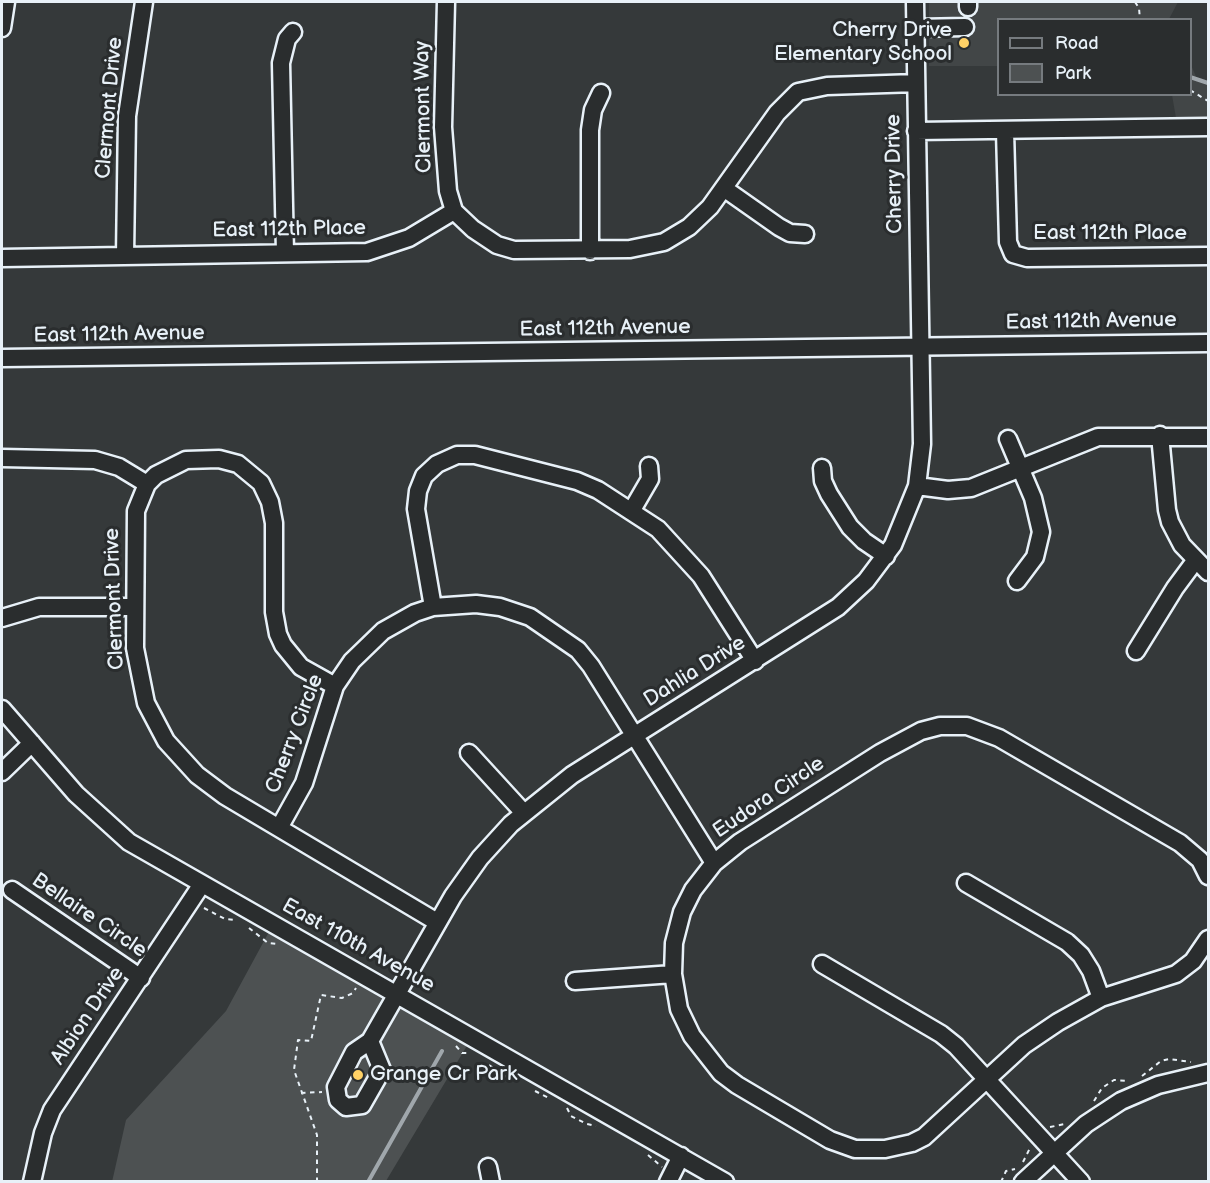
<!DOCTYPE html>
<style>
body{margin:0}
#map{position:relative;width:1210px;height:1183px;overflow:hidden;background:#35393a;font-family:"Balsamiq Sans",sans-serif}
canvas{display:block}
.frame{position:absolute;inset:0;border:3px solid #e8f1f8;pointer-events:none}
.legend{position:absolute;left:997px;top:18px;width:195px;height:78px;box-sizing:border-box;background:#2a2d2e;border:2px solid #767b7f;margin:0;padding:8px 10px;list-style:none;font-size:18px;color:#e8f1f8}
.legend li{display:flex;align-items:center;gap:12px;height:30px}
.legend b{width:30px;border:2px solid #767b7f}
</style>
<div id="map">
<canvas width="1210" height="1183"></canvas>
<div class="frame"></div>
<ul class="legend">
<li><b style="height:8px;background:#2a2d2e"></b>Road</li>
<li><b style="height:16px;background:#4d5152"></b>Park</li>
</ul>
</div>
<script>
const context = document.querySelector('canvas').getContext('2d');
context.lineJoin = 'round';
function fill(path, color) {
  context.fillStyle = color;
  context.fill(path, 'evenodd');
}
function shape(rows) {
  const path = new Path2D();
  for (const r of rows) {
    path.moveTo(r[0], r[1]);
    for (let i = 2; i < r.length; i += 2) path.lineTo(r[i], r[i + 1]);
  }
  return path;
}
function stroke(path, color, width, dash) {
  context.strokeStyle = color;
  context.lineWidth = width;
  context.lineCap = dash ? 'butt' : 'round';
  context.setLineDash(dash || []);
  context.stroke(path);
}
function write(font, color, halo, rows, align = 'center') {
  context.font = font + ' "Balsamiq Sans",sans-serif';
  context.lineWidth = 6;
  context.setLineDash([]);
  context.textBaseline = 'middle';
  context.strokeStyle = halo;
  context.fillStyle = color;
  for (const [text, x, y, turn = 0] of rows) {
    context.save();
    context.translate(x, y);
    context.rotate((+turn || 0) * Math.PI / 180);
    context.textAlign = isNaN(turn) ? turn : align;
    if (halo) context.strokeText(text, 0, 0);
    context.fillText(text, 0, 0);
    context.restore();
  }
}
const built = shape([
 [929,2,1178,2,1169,19,998,20,998,66,929,66],
 [1191,65,1197,79,1208,83,1208,118,1176,118,1172,95,1190,94]
]);
const green = shape([
 [270,930,468,1044,386,1181,112,1182,126,1120,226,1011]
]);
const stream = shape([
 [1190,77,1208,83],
 [368,1182,442,1051]
]);
const path = shape([
 [1135,2,1139,8,1140,20],
 [1190,90,1208,101],
 [204,908,225,919,235,920],
 [249,928,268,943,277,944],
 [456,1046,462,1053,468,1053],
 [489,1065,508,1078,514,1078],
 [1142,1076,1161,1061,1169,1059,1191,1062],
 [535,1091,551,1099],
 [301,1093,322,1092],
 [1094,1101,1102,1088,1114,1080,1129,1081],
 [567,1108,571,1116,587,1124,596,1126],
 [1050,1127,1065,1124],
 [648,1155,662,1167],
 [1023,1162,1031,1146],
 [317,1182,317,1135,294,1070,298,1040,311,1041,321,995,342,998,353,993,356,988],
 [1001,1182,1006,1171,1015,1169]
]);
const minor = shape([
 [446,2,443,127,448,191,454,211,473,229,497,245,514,250,630,249,664,242,689,227,710,207,777,113,798,92,827,86,916,83],
 [968,2,968,7],
 [2,28,6,2],
 [916,28,965,27],
 [916,131,1208,127],
 [1005,131,1008,242,1013,254,1027,258,1208,256],
 [725,189,779,227,790,233,805,234],
 [590,251,590,130,593,110,601,93],
 [285,253,281,63,287,39,293,32],
 [125,256,127,116,144,2],
 [2,258,367,252,409,238,454,211],
 [2,358,1208,343],
 [1160,435,1167,510,1170,522,1182,545,1208,572],
 [1008,439,1033,498,1041,532,1035,557,1017,581],
 [2,458,95,460,119,467,147,484],
 [822,468,823,481,829,494,850,527,864,541,886,556],
 [917,486,948,490,971,488,1098,437,1208,437],
 [632,510,650,479,649,466],
 [433,607,416,509,418,491,424,476,437,464,457,455,475,455,577,481,598,490,658,529,701,576,755,661],
 [2,618,39,607,135,607],
 [1136,651,1175,588,1195,561],
 [335,686,301,667,283,645,278,634,274,612,274,523,270,502,261,483,238,464,219,459,186,460,156,475,147,484,136,511,135,648,146,703,166,741,197,775,225,796,437,922],
 [2,709,76,794,129,842,725,1182],
 [469,753,524,813],
 [2,772,32,743],
 [279,828,304,783,335,686,352,661,383,631,415,613,433,607,476,604,500,607,530,617,578,650,591,666,714,863],
 [1208,876,1200,860,1180,843,999,738,967,726,940,726,921,731,880,753,740,842,714,863,693,890,682,912,674,943,673,974,679,1009,692,1036,721,1073,737,1085,830,1140,855,1149,885,1149,912,1143,924,1137,1024,1045,1058,1022,1101,998,1176,974,1193,961,1208,939],
 [966,883,1067,942,1081,955,1091,971,1101,998],
 [12,890,141,978],
 [822,964,941,1034,956,1046,1081,1182],
 [575,981,673,974],
 [370,1041,382,1070,362,1105,346,1107,338,1100,336,1087,354,1052,370,1041,453,896,480,858,511,824,572,775,838,607,866,581,893,545,917,486,922,444,915,2],
 [488,1167,491,1182],
 [32,1182,43,1133,52,1110,202,884],
 [668,1182,681,1156],
 [1023,1182,1086,1124,1121,1101,1158,1085,1208,1073]
]);
const markers = [
 [964,43,6,"#ffd166"],
 [358,1075,6,"#ffd166"]
];
const poiNames = [
 ["Cherry Drive",952,31],
 ["Elementary School",952,55],
 ["Grange Cr Park",370,1075,"left"]
];
const streetNames = [
 ["Clermont Way",424,107,-91],
 ["Clermont Drive",110,108,-85],
 ["Cherry Drive",895,174,-91],
 ["East 112th Place",289,230,-1],
 ["East 112th Place",1110,234],
 ["East 112th Avenue",1091,322,-1],
 ["East 112th Avenue",605,329,-1],
 ["East 112th Avenue",119,335,-1],
 ["Clermont Drive",115,599,-92],
 ["Dahlia Drive",695,672,-32],
 ["Cherry Circle",295,734,-69],
 ["Eudora Circle",769,798,-34],
 ["Bellaire Circle",89,916,34],
 ["East 110th Avenue",358,946,29],
 ["Albion Drive",88,1016,-56]
];
fill(built, '#424647');
fill(green, '#4d5152');
stroke(stream, '#a0a7ac', 4);
stroke(minor, '#e8f1f8', 21);
stroke(path, '#e8f1f8', 2, [4.5, 4.5]);
stroke(minor, '#2a2d2e', 16);
for (const [x, y, r, color] of markers) {
  const dot = new Path2D();
  dot.arc(x, y, r, 0, 2 * Math.PI);
  context.fillStyle = color;
  context.fill(dot);
  stroke(dot, '#2a2d2e', 2);
}
write('21px', '#e8f1f8', '#2a2d2e', poiNames, 'right');
write('21px', '#e8f1f8', '#2a2d2e', streetNames);
</script>
